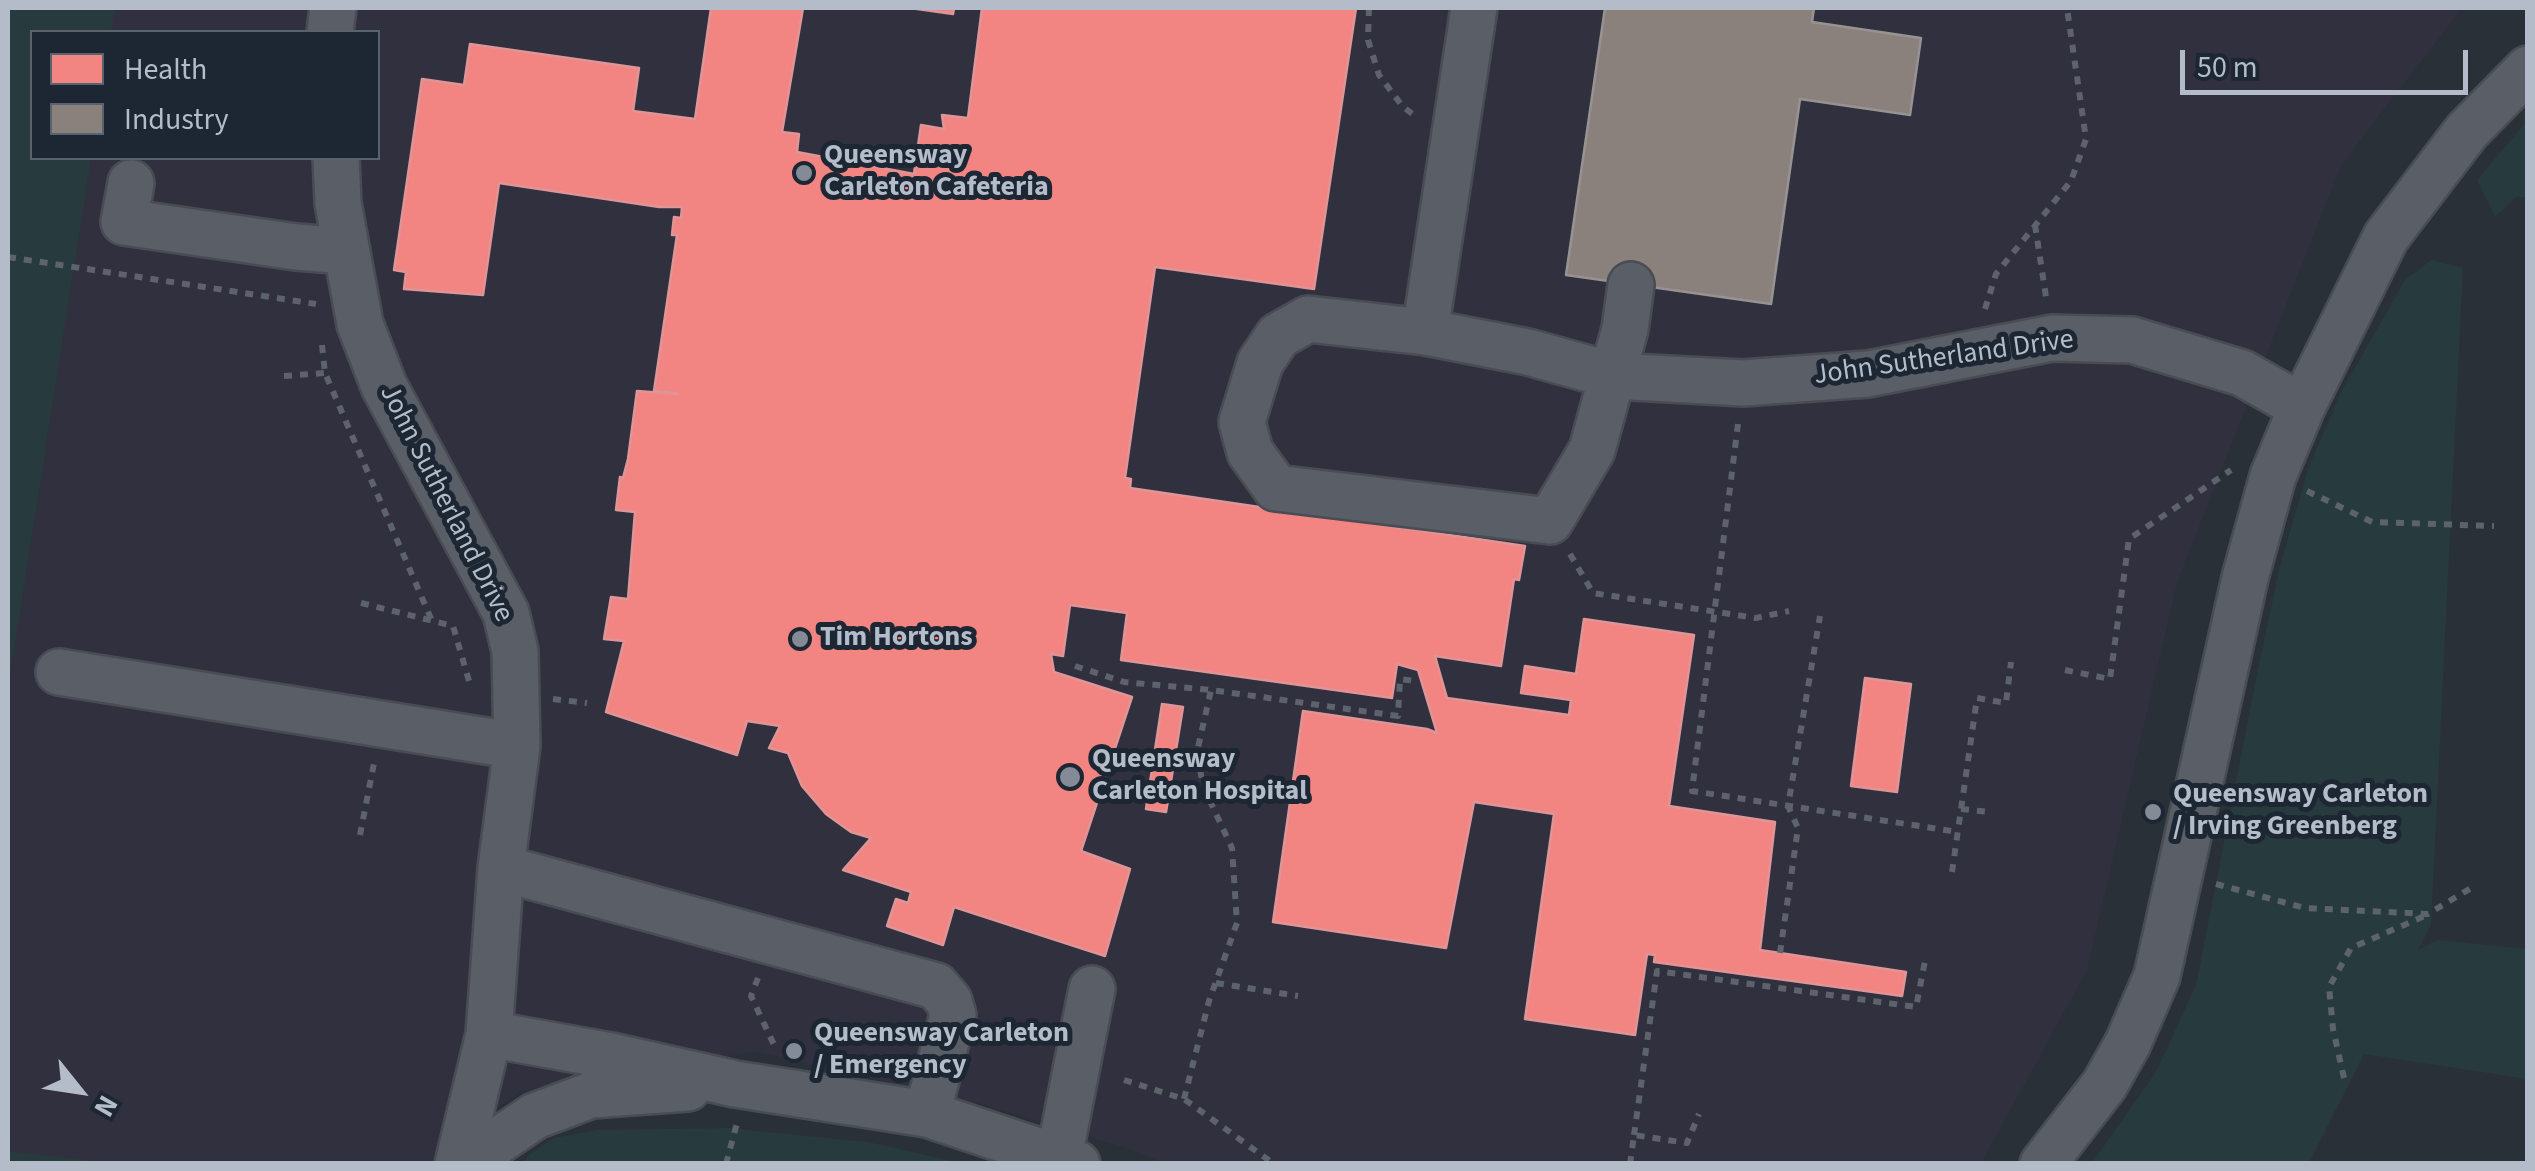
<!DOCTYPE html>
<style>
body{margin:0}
#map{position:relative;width:2535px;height:1171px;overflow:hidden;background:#2a3038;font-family:"Source Sans 3",sans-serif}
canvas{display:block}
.frame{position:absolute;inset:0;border:10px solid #b4bcc9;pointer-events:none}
.legend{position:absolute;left:30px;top:30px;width:350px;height:130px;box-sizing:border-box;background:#1d2633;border:2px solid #59626f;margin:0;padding:12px 18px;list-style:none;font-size:30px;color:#b4bcc9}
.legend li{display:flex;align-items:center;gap:20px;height:50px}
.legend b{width:50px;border:2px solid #59626f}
.north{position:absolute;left:30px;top:1041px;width:100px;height:100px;-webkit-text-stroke:8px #1d2633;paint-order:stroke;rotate:120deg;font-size:28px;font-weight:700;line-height:40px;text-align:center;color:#b4bcc9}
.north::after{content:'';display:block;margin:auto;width:35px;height:45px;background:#b4bcc9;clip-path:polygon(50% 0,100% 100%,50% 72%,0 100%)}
.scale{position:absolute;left:2180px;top:50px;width:288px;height:45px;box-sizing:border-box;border:5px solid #b4bcc9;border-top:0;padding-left:12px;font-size:30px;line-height:35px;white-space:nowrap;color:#b4bcc9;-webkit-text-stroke:8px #1d2633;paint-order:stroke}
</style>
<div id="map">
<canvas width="2535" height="1171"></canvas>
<div class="frame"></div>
<ul class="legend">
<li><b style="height:28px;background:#f28482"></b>Health</li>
<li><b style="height:28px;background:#8a817c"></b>Industry</li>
</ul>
<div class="north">N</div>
<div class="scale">50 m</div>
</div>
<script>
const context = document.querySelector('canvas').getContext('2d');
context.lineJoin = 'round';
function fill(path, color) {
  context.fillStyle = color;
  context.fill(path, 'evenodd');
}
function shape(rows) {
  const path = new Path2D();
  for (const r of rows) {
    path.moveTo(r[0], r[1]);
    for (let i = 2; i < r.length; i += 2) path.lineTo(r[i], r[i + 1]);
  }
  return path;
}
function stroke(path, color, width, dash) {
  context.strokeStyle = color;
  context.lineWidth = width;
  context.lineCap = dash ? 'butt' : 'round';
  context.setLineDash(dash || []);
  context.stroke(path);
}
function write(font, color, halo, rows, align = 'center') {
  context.font = font + ' "Source Sans 3",sans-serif';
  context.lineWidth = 10;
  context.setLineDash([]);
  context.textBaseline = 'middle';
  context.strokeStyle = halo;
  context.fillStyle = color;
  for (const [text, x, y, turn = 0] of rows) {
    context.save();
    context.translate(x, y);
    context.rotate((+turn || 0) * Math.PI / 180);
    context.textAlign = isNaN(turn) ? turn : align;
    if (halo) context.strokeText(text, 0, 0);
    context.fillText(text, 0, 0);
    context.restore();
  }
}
const medical = shape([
 [37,8,2462,8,2341,165,2177,583,2087,970,1981,1163,1165,1163,1132,1150,985,1105,753,1051,520,1091,428,1163,8,1164,8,201,32,158,378,158,378,32,33,32]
]);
const green = shape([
 [8,8,115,8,111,32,32,32,32,158,91,158,8,688],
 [2527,121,2527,197,2516,197,2495,217,2477,180],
 [2431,260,2463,268,2431,925,2418,950,2438,940,2527,949,2527,1079,2364,1054,2309,1163,2092,1163,2156,1072,2196,985,2260,659,2280,566,2308,469,2340,394,2405,280],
 [728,1128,868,1142,961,1163,523,1163,530,1154,554,1138,597,1130],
 [8,1151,113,1163,8,1163]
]);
const health = shape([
 [711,8,803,8,782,132,799,134,797,152,914,174,921,125,944,129,942,115,968,118,982,8,1356,8,1314,289,1155,267,1125,478,1131,479,1130,488,1525,546,1519,580,1514,579,1501,666,1435,656,1447,698,1569,715,1571,700,1521,693,1525,666,1576,674,1584,619,1694,635,1669,806,1775,822,1760,950,1906,972,1902,996,1654,962,1655,955,1647,954,1635,1035,1525,1019,1554,814,1474,802,1446,948,1273,922,1303,711,1427,729,1437,733,1418,670,1397,664,1392,698,1121,660,1127,613,1070,605,1063,656,1051,654,1054,672,1132,697,1081,851,1130,869,1105,956,954,907,943,945,887,926,896,899,908,903,911,892,843,870,871,838,851,832,826,814,802,786,788,753,769,748,780,726,747,721,737,755,606,712,624,641,604,639,611,597,628,599,635,512,616,510,620,477,623,478,628,459,637,391,678,394,654,391,677,235,672,235,674,217,681,218,682,207,659,207,499,183,483,295,404,289,406,272,394,270,422,79,464,85,470,44,639,68,633,111,695,119,711,8],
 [910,8,954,8,953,14,910,8],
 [1865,678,1911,684,1897,792,1851,786,1865,678],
 [1162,704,1183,707,1166,812,1146,809,1162,704]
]);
const industry = shape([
 [1605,8,1814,8,1812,22,1921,38,1910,115,1800,99,1771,304,1566,275,1605,8]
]);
const path = shape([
 [1369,8,1368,40,1379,75,1403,107,1418,118],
 [2035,225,2046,297],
 [8,257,316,304],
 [1985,309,1996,274,2071,181,2086,139,2067,8],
 [322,345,325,373,432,621],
 [284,376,325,373],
 [1738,424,1692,791,1958,832],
 [2307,491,2372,522,2494,526],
 [1570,554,1593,593,1756,618,1789,611],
 [361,603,453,626,469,681],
 [1075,666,1124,682,1211,690,1398,716,1400,679,1416,681],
 [2065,670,2110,679,2129,539,2231,470],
 [553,699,587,703],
 [1961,809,1990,812],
 [360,835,374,763],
 [1952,872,1977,698,2006,703,2011,662],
 [2216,884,2305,908,2428,914,2476,885],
 [1780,953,1798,828,1788,806,1820,616],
 [758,978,751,996,776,1049],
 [1216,983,1298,996],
 [2344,1078,2333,1029,2329,987,2351,948,2427,915],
 [1124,1080,1184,1099,1274,1164],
 [1184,1099,1209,1001,1237,923,1232,848,1203,786,1197,752,1211,690],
 [1634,1135,1657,971,1916,1007,1926,956],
 [726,1164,737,1123],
 [1630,1164,1634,1135,1687,1143,1699,1114]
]);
const minor = shape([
 [1474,8,1425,332,1528,352,1614,376,1743,383,1868,374,2052,338,2132,340,2242,373,2302,407],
 [330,32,333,8],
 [336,158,338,203,360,324,384,386,506,613,515,651,517,746,501,868,489,1034,458,1164],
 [131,183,124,222,296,247,347,251],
 [1425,332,1308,319,1278,336,1260,363,1242,422,1250,452,1276,488,1550,521,1592,450,1625,329,1631,285],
 [59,672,517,746],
 [501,868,936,986,949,1001,953,1015,927,1114],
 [489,1034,611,1056,735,1084,927,1114,1077,1164],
 [1059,1157,1092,989],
 [464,1164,535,1116,591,1095,688,1088],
 [2043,1164,2105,1084,2128,1043,2157,976,2245,578,2273,476,2302,407,2386,237,2467,131,2528,69]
]);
const markers = [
 [804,173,10,"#848b96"],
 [800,639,10,"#848b96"],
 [1070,777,12,"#848b96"],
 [2153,812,10,"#848b96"],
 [794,1051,10,"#848b96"]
];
const poiNames = [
 ["Queensway",824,157],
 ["Carleton Cafeteria",824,189],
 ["Tim Hortons",820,639],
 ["Queensway",1092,761],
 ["Carleton Hospital",1092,793],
 ["Queensway Carleton",2173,796],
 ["/ Irving Greenberg",2173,828],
 ["Queensway Carleton",814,1035],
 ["/ Emergency",814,1067]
];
const streetNames = [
 ["John Sutherland Drive",1944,359,-8],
 ["John Sutherland Drive",445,504,63]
];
fill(medical, '#31303e');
fill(green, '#273a3e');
fill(health, '#f28482');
stroke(health, '#df9597', 2.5);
fill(industry, '#8a817c');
stroke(industry, '#979393', 2.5);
stroke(minor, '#484c53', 50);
stroke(path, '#5d636a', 6, [8, 8]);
stroke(minor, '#5a5e66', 45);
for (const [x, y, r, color] of markers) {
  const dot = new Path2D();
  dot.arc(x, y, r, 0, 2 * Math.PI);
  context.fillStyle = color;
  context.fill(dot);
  stroke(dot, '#1d2633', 4);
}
write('bold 28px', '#b4bcc9', '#1d2633', poiNames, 'left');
write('28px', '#b4bcc9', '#1d2633', streetNames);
</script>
